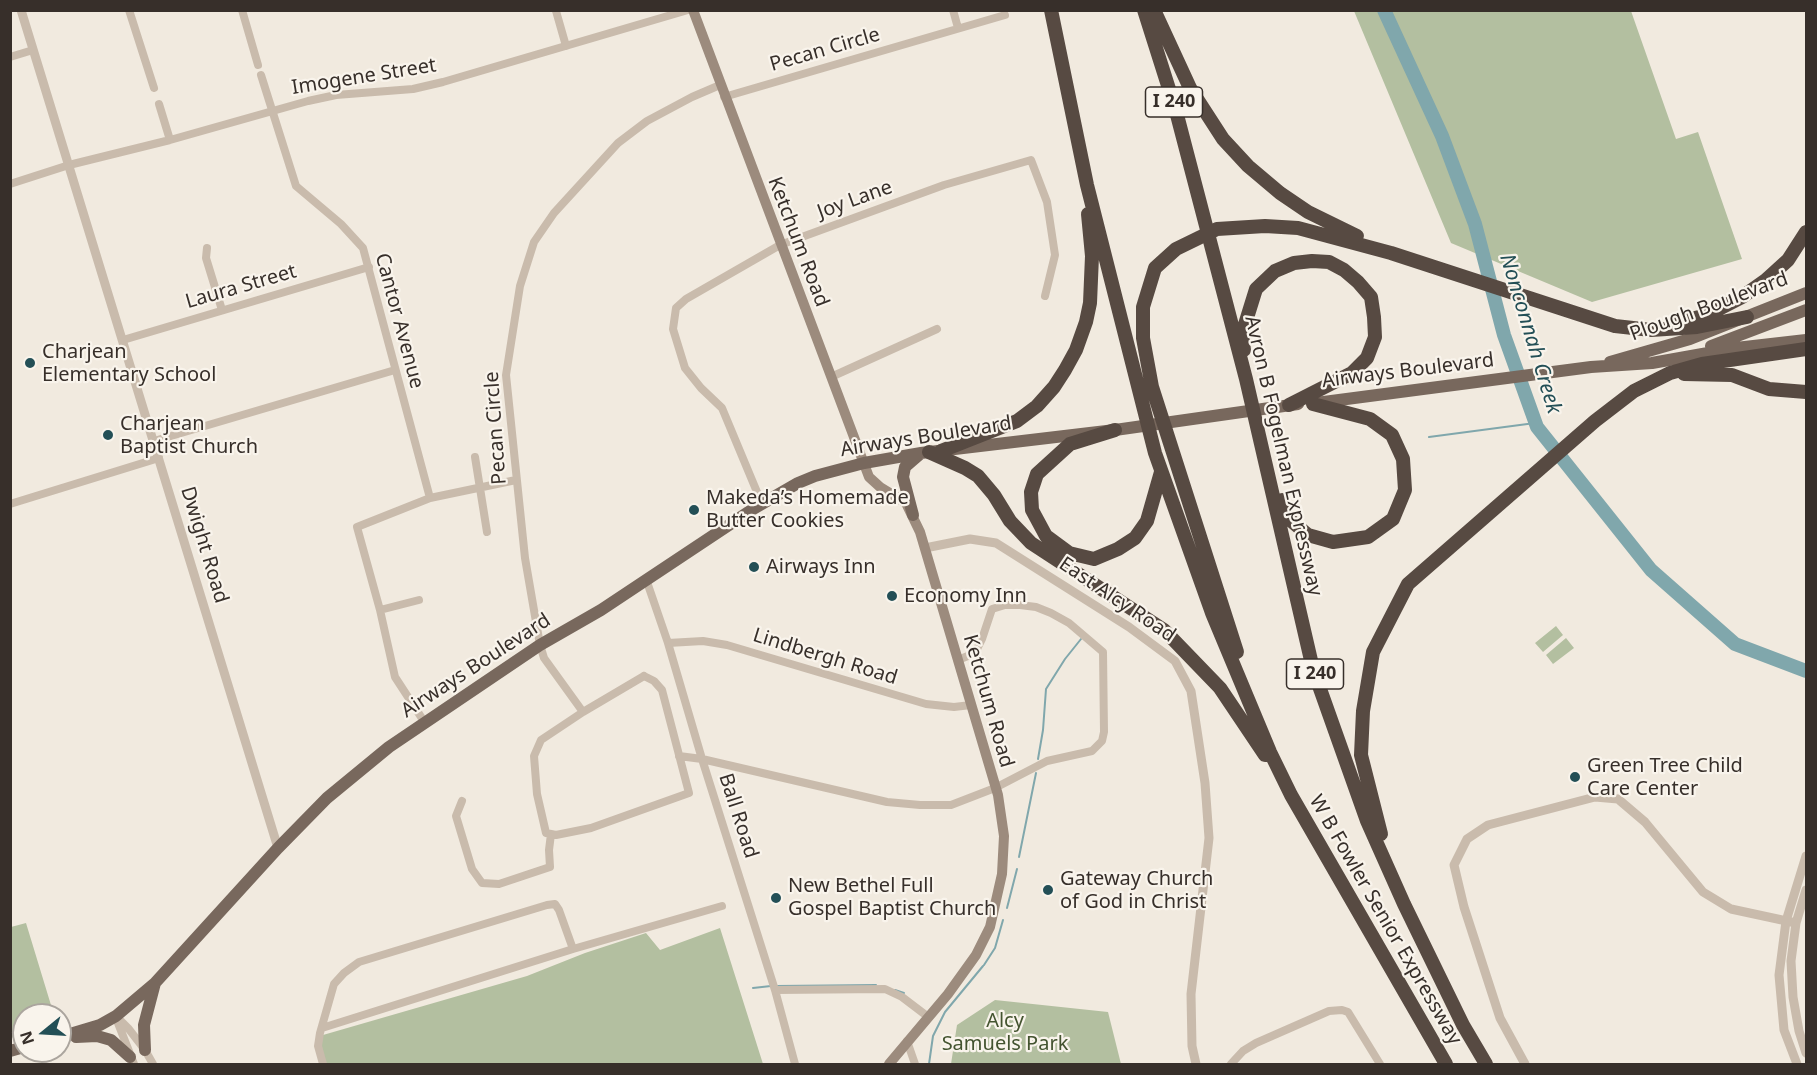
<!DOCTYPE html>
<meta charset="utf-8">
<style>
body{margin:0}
#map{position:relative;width:1817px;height:1075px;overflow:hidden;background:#f1eadf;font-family:"Noto Sans",sans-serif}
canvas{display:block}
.frame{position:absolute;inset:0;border:12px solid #372f2a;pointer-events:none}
.north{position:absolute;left:12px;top:1003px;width:60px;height:60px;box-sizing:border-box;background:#f9f4ec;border:2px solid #aba59e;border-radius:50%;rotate:252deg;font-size:16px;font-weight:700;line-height:24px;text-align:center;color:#372f2a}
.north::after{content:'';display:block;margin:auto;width:21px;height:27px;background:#234f56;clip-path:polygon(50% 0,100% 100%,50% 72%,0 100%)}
</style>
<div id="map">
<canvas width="1817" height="1075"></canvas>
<div class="frame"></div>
<div class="north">N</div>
</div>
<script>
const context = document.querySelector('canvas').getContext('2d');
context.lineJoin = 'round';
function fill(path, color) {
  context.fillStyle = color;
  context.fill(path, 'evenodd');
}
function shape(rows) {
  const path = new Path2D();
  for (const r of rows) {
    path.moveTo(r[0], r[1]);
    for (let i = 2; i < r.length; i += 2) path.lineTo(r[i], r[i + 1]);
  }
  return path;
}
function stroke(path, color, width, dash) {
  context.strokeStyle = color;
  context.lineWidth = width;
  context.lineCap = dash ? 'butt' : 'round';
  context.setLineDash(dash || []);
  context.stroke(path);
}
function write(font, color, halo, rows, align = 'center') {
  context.font = font + ' "Noto Sans",sans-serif';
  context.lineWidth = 4.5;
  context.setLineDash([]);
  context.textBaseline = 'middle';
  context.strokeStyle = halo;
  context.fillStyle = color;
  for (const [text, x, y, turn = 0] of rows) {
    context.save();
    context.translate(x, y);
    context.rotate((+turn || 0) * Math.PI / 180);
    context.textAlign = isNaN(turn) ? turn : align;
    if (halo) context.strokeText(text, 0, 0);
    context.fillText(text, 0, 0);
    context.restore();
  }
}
const green = shape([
 [1354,11,1631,11,1676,139,1698,132,1742,259,1592,302,1451,243],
 [1556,626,1563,635,1543,652,1535,643],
 [1566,638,1574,648,1553,664,1546,655],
 [26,923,54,1015,24,1015,24,1033,11,1038,11,927],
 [720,928,763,1064,326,1064,321,1047,323,1035,527,976,585,953,646,933,660,950],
 [995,1000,1108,1012,1121,1064,951,1064,957,1025]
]);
const stream = shape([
 [1429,437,1535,423],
 [1038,759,1043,730,1046,689,1065,659,1081,639],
 [1019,857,1036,773],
 [1007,908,1017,869],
 [984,965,995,948,1003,920],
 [776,986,876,985],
 [753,988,771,986],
 [895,990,904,993],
 [929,1064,933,1036,945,1012,983,966]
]);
const river = shape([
 [1384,10,1442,136,1475,224,1504,335,1537,427,1651,570,1735,644,1806,671]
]);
const minor = shape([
 [129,10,154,88],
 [242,10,258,65],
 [953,10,958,28],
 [556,11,566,46],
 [10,57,33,50],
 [261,75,296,186,341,224,363,248,430,498],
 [724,97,1005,15],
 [159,104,170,140],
 [10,184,69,165,170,140,308,101,336,95,413,89,443,82,688,10],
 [207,248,206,258,222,310],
 [123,340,369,267],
 [831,377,937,329],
 [154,441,395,370],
 [475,457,487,532],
 [10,504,159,458],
 [762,504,722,408,701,388,685,368,673,329,676,308,686,299,780,245,944,185,1031,160,1047,202,1055,255,1045,296],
 [646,579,668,643,702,759,775,990,795,1064],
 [380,610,419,600],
 [668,643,703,641,727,645,926,704,954,707,971,705],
 [644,676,654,681,662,690,689,793,591,828,556,835,546,833,537,794,534,756,541,740,583,712,644,676],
 [583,712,544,658,540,645,525,558,506,375,520,286,534,242,554,213,618,143,647,121,692,97,720,85],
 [425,723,395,677,380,610,357,527,430,498,516,480],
 [679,756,702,759,887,802,920,805,951,805,995,788,1047,761,1092,751,1102,741,1104,732,1103,652,1069,623,1051,613,1036,607,1020,605,1005,605,992,609,982,639,975,653,958,660],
 [462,801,456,816,472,869,482,883,499,884,550,867,549,850,551,834],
 [775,990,885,989,902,997,927,1016],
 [116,1016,128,1028,145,1050,153,1064],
 [116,1018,134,1064],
 [322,1028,573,949,722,906],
 [907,1041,915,1064],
 [323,1064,318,1046,320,1033,334,984,344,973,359,962,547,905,555,904,559,910,573,949],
 [1231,1064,1243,1051,1256,1043,1329,1011,1342,1010,1348,1012,1380,1064]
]);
const tertiary = shape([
 [21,10,278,848],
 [925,548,970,539,996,543,1129,627,1175,661,1191,691,1205,783,1209,838,1191,994,1192,1046,1196,1064],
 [1806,890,1796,923,1791,961,1793,997,1799,1031,1806,1053],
 [1525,1064,1500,1018,1464,907,1454,865,1467,839,1488,825,1595,797,1618,799,1645,822,1703,892,1731,909,1796,923],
 [1797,1064,1784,1030,1779,975,1786,921,1806,856]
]);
const secondary = shape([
 [693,10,869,477,880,487,906,503,920,532,998,795,1004,836,1002,874,990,927,976,955,948,994,889,1064]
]);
const primary = shape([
 [1711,346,1806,310],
 [1610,362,1690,339,1806,293],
 [1316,403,1591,367,1652,363,1736,348,1806,340],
 [913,515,903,477,905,467,920,454],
 [60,1037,100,1025,116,1016,155,983,278,848,327,798,389,747,540,645,601,610,753,509,798,483,815,476,864,463,921,453,1115,430,1298,404],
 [76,1037,97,1036,111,1040,130,1057],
 [145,1050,144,1025,155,983],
 [10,1051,24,1047]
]);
const motorway = shape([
 [1051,10,1087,185,1155,453,1212,613,1270,752,1291,795,1446,1064],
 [1144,10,1176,111,1246,379,1313,669,1367,821,1404,904,1463,1025,1486,1064],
 [1154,10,1190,88,1223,139,1248,166,1280,193,1308,212,1357,236],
 [1679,322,1707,315,1742,297,1766,280,1788,260,1806,232],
 [1244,350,1242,334,1256,289,1275,271,1294,263,1312,261,1329,262,1344,270,1358,282,1371,297,1374,317,1375,337,1367,358,1352,373,1289,405],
 [1684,374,1732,375,1769,389,1806,392],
 [1115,430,1070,444,1037,474,1031,492,1032,510,1046,536,1069,553,1094,559,1118,549,1135,538,1147,521,1161,472],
 [941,451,1017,421,1037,406,1054,387,1065,370,1076,350,1086,322,1090,303,1092,256,1088,214],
 [929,452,965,468,978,476,994,495,1010,521,1031,543,1164,630,1220,688,1265,755],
 [1282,500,1289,519,1308,535,1333,542,1368,537,1393,519,1405,490,1403,459,1392,435,1370,419,1313,404],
 [1237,652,1152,387,1143,338,1143,307,1155,268,1176,249,1217,229,1265,226,1298,228,1391,253,1615,326,1651,330,1697,327,1747,317],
 [1381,834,1361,755,1363,711,1373,652,1408,584,1595,421,1634,391,1670,373,1702,364,1806,349]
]);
const markers = [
 [30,363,6,"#234f56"],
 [108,435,6,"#234f56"],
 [694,510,6,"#234f56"],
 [754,567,6,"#234f56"],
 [892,596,6,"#234f56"],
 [1575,777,6,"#234f56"],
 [1048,890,6,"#234f56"],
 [776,898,6,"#234f56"]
];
const shields = [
 [1174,102,57],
 [1315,674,57]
];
const shieldNames = [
 ["I 240",1174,102],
 ["I 240",1315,674]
];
const streetNames = [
 ["Pecan Circle",825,50,-16],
 ["Imogene Street",364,77,-9],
 ["Joy Lane",855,200,-20],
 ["Ketchum Road",798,242,69],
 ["Laura Street",241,287,-16],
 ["Plough Boulevard",1709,307,-20],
 ["Cantor Avenue",399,321,75],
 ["Airways Boulevard",1408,371,-7],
 ["Pecan Circle",496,428,-94],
 ["Airways Boulevard",926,437,-9],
 ["Avron B Fogelman Expressway",1283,456,77],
 ["Dwight Road",204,545,73],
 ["East Alcy Road",1117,600,34],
 ["Lindbergh Road",825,657,17],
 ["Airways Boulevard",476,666,-33],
 ["Ketchum Road",988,701,74],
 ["Ball Road",738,816,72],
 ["W B Fowler Senior Expressway",1385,920,60]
];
const poiNames = [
 ["Charjean",42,352],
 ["Elementary School",42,375],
 ["Charjean",120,424],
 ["Baptist Church",120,447],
 ["Makeda’s Homemade",706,498],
 ["Butter Cookies",706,521],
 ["Airways Inn",766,567],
 ["Economy Inn",904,596],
 ["Green Tree Child",1587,766],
 ["Care Center",1587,789],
 ["Gateway Church",1060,879],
 ["of God in Christ",1060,902],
 ["New Bethel Full",788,886],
 ["Gospel Baptist Church",788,909]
];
const parkNames = [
 ["Alcy",1005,1021],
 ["Samuels Park",1005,1044]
];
const waterNames = [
 ["Nonconnah Creek",1530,334,73]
];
fill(green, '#b3bfa0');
stroke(stream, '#80a7ac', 2);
stroke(river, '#80a7ac', 14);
stroke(minor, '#c9bbac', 8);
stroke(tertiary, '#c9bbac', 9);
stroke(secondary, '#9c8b7d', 10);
stroke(primary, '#78685d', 12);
stroke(motorway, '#574a42', 14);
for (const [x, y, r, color] of markers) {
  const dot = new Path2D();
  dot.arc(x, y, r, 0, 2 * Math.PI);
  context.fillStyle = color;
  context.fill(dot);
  stroke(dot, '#f9f4ec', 2);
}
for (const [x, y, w] of shields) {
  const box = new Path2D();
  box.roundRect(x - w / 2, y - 15, w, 30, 4.5);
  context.fillStyle = '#f9f4ec';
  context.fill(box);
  stroke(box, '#372f2a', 1.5);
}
write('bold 18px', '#372f2a', null, shieldNames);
write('20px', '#372f2a', '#f9f4ec', streetNames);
write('20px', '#372f2a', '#f9f4ec', poiNames, 'left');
write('20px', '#445430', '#f9f4ec', parkNames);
write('italic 21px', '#234f56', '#f9f4ec', waterNames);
</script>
